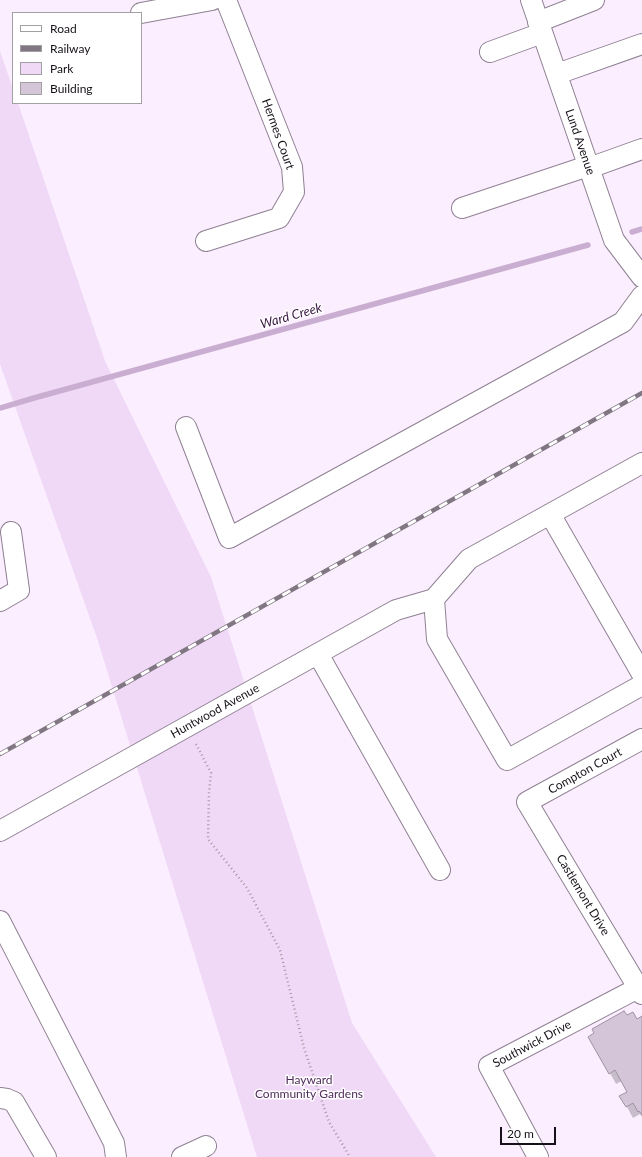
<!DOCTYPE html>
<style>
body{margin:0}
#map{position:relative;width:642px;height:1157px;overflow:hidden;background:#fbeefe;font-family:Lato,sans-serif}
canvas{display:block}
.legend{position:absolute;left:12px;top:12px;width:130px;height:92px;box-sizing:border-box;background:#fff;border:1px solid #a2a0a3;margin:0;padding:5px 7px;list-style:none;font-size:12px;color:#161118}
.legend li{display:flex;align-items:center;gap:8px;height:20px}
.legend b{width:20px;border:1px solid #a2a0a3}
.scale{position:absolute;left:500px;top:1127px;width:56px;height:18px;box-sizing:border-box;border:2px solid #161118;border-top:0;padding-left:5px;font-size:12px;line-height:14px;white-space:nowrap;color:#161118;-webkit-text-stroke:3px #fff;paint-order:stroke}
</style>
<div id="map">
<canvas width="642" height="1157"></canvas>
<ul class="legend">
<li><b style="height:5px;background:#fff"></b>Road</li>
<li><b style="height:5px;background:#807782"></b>Railway</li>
<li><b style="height:11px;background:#f0d9f7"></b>Park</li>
<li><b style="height:11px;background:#d5c5d9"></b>Building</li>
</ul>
<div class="scale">20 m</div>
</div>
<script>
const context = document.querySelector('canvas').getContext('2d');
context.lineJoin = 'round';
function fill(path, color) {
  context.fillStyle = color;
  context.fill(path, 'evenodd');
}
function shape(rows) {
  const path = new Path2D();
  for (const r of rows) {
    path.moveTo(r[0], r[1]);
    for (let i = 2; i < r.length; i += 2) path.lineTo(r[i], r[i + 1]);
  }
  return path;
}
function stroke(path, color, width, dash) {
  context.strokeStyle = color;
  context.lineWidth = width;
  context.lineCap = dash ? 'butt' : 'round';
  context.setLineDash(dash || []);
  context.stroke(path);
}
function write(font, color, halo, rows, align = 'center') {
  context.font = font + ' Lato,sans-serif';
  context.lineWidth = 3;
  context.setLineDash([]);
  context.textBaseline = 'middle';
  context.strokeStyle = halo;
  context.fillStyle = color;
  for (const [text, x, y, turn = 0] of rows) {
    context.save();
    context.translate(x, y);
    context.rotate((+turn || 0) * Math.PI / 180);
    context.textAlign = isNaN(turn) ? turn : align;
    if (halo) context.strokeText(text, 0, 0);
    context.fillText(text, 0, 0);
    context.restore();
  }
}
const green = shape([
 [0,51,13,89,13,103,18,103,105,361,211,577,352,1023,436,1157,257,1157,97,638,0,364]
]);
const shadow = shape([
 [626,1017,636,1019,642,1018,642,1117,640,1114,633,1118,621,1096,628,1092,622,1081,616,1084,590,1037]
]);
const stream = shape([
 [632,232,642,229],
 [0,408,34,398,588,245]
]);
const building = shape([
 [624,1011,627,1015,633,1012,637,1019,642,1016,642,1115,639,1111,638,1112,633,1103,626,1107,619,1096,627,1092,615,1070,609,1074,588,1037,594,1033,592,1029,624,1011]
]);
const path = shape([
 [196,744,211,773,209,793,208,839,247,888,280,950,304,1048,329,1122,350,1157]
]);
const minor = shape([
 [531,0,614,240,642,277],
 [141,13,212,0],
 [538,22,594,0],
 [490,52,542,33],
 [557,74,642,44],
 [589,168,642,149],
 [462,208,588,166],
 [206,241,279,218,294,192,292,167,226,0],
 [186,427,229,538,623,322,642,296],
 [642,463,469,559,434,599,437,639,507,760,642,685],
 [550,514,642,674],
 [0,601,19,590,11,532],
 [318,654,440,870],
 [642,739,527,802,642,994],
 [0,831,396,610,434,599],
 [0,921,114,1143,116,1157],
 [0,1098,7,1099,14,1102,46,1157],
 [182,1157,206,1146],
 [538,1157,489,1066,638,988]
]);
const rail = shape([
 [0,754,642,393]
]);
const streetNames = [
 ["Hermes Court",278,134,70],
 ["Lund Avenue",580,142,71],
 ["Huntwood Avenue",215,711,-29],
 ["Compton Court",585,771,-29],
 ["Castlemont Drive",583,895,59],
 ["Southwick Drive",532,1044,-28]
];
const parkNames = [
 ["Hayward",309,1080],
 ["Community Gardens",309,1094]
];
const waterNames = [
 ["Ward Creek",291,316,-16]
];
fill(green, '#f0d9f7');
fill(shadow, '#0003');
stroke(stream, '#caaed1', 5.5);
fill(building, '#d5c5d9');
stroke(building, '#a091a4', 1);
stroke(minor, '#8f8193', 22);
stroke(path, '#a399a6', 2.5, [1, 3]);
stroke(minor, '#fff', 20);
stroke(rail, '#807782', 4.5);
stroke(rail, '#fff', 3, [9]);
write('12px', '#161118', '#fff', streetNames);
write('12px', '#512d5b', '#fff', parkNames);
write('italic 13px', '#3b1844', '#fff', waterNames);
</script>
